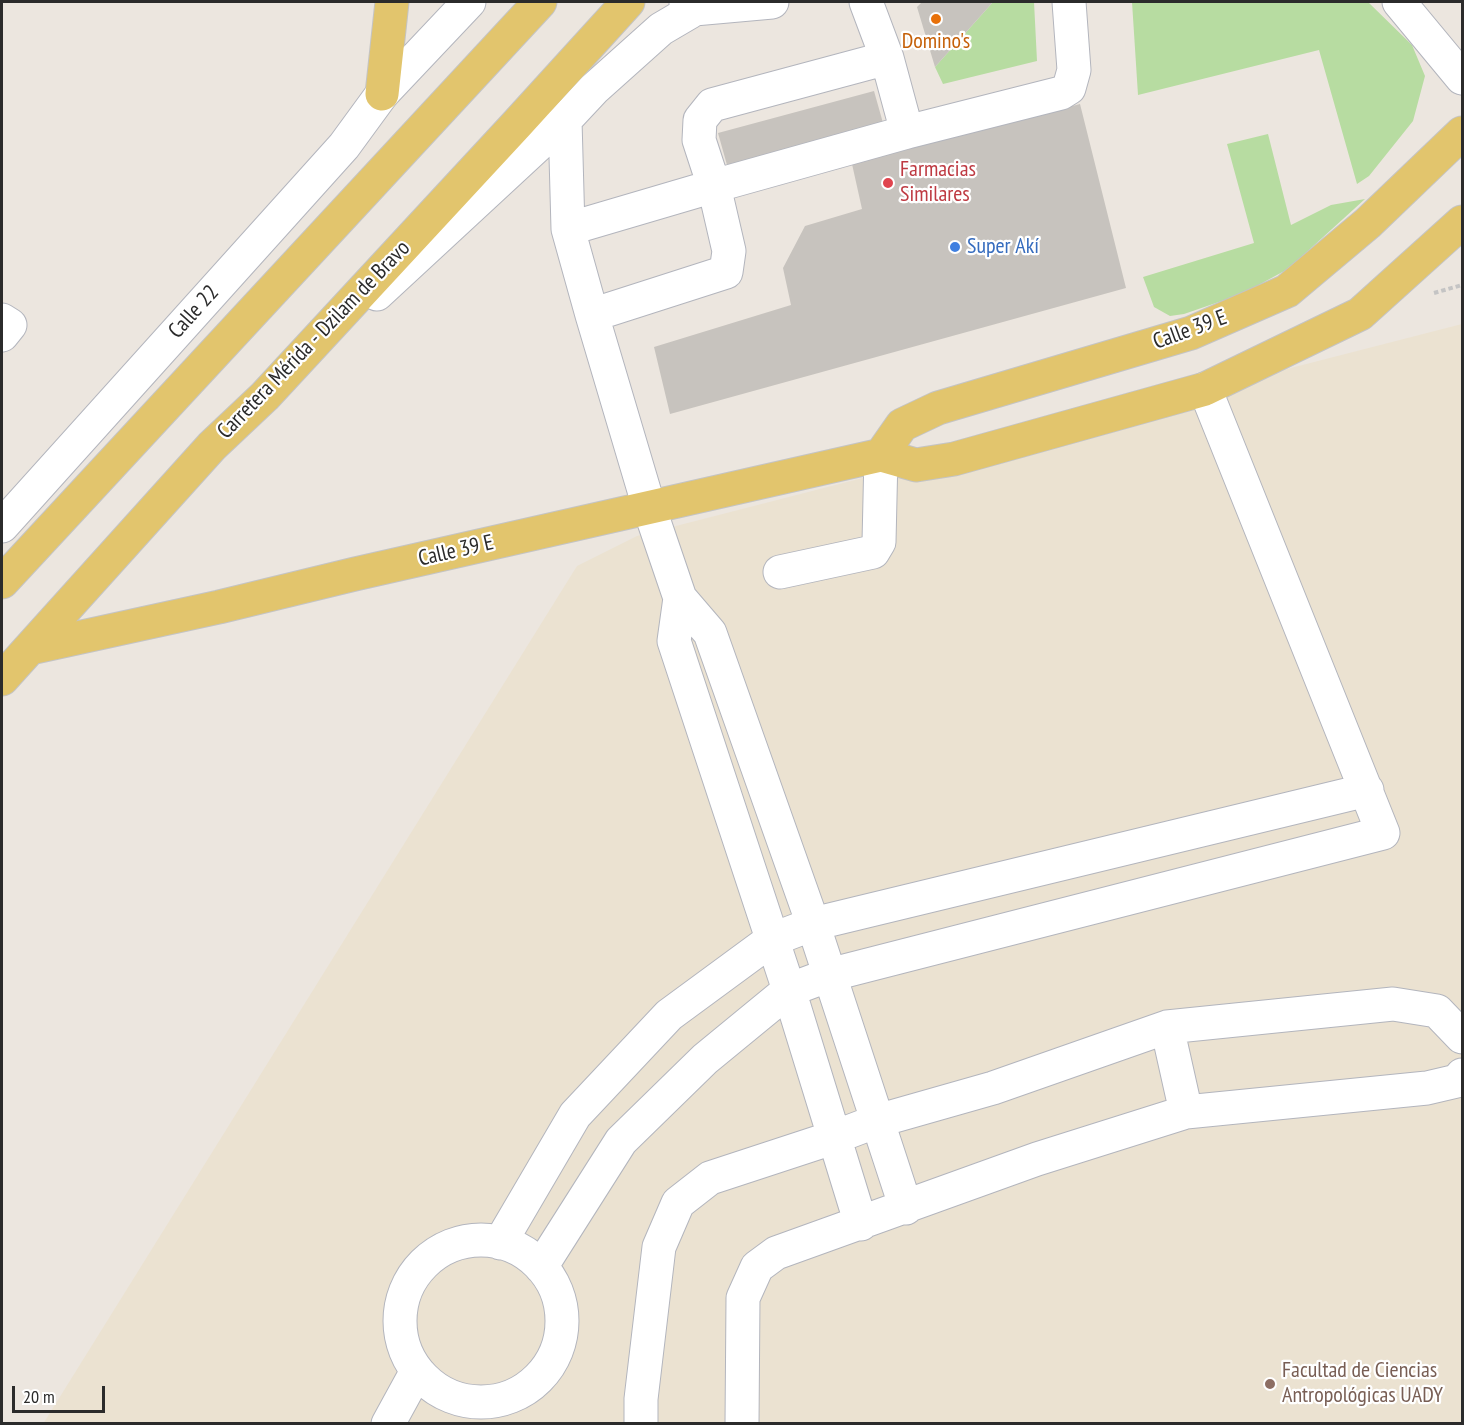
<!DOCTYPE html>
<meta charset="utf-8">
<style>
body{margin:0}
#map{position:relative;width:1464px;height:1425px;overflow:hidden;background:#ece6df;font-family:"PT Sans Narrow",sans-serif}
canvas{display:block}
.frame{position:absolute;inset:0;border:3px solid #2b2b2b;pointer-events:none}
.scale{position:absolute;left:12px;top:1386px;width:93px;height:27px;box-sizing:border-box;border:3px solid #2b2b2b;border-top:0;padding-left:8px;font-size:18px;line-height:21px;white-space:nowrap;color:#2b2b2b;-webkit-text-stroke:4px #fff;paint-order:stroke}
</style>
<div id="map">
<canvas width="1464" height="1425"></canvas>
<div class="frame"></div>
<div class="scale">20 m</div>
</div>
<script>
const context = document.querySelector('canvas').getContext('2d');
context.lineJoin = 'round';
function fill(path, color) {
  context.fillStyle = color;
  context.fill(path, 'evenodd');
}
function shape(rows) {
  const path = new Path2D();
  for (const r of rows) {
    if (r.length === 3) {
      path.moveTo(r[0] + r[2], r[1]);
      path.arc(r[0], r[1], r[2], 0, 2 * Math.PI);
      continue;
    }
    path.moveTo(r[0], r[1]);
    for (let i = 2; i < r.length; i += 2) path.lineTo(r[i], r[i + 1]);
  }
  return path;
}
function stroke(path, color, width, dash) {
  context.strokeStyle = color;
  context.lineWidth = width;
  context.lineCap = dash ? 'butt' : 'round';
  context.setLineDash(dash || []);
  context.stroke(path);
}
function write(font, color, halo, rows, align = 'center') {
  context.font = font + ' "PT Sans Narrow",sans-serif';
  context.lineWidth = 4.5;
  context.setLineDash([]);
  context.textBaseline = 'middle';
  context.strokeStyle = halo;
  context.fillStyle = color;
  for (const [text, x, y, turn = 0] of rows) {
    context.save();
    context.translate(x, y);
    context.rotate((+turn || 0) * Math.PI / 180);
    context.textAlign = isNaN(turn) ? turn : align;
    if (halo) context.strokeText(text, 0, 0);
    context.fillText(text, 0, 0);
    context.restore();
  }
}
const education = shape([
 [1462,324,1462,1423,43,1424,577,566,637,536]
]);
const green = shape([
 [993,2,1034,2,1037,61,943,84,935,67],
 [1132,2,1368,2,1412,45,1425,76,1413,121,1369,176,1357,184,1319,50,1138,95],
 [1268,134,1291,225,1331,205,1365,199,1288,269,1242,294,1184,314,1170,316,1154,307,1143,277,1254,243,1227,144]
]);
const building = shape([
 [922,2,993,2,935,67,917,7],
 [874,91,883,123,727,165,718,133],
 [1080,104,1126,288,670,414,654,347,791,305,783,268,805,226,862,209,852,164]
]);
const path = shape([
 [1434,293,1462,285]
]);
const minor = shape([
 [866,2,887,58,907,132,714,186,699,140,700,120,712,105,887,58],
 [1399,2,1462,78],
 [686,4,694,9,772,2],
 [565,120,568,229,592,315,649,507,680,598,710,633,813,924,906,1208],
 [907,132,1061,93,1069,88,1074,70,1069,2],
 [568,229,714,186,729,251,726,272,592,315],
 [377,294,565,120,594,89,661,29,707,2],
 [2,320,10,325,2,335],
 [2,526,344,146,382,94,469,2],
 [780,572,873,552,879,542,881,455],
 [680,598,674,641,789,990,861,1224],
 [1167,1027,1186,1112],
 [481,1321,81],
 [500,1243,575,1115,669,1015,771,940,813,924,1367,790],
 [541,1267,621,1141,705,1059,789,990,829,975,1383,833,1205,389],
 [388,1424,417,1371],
 [641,1424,641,1399,659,1247,678,1203,710,1178,835,1137,877,1121,993,1088,1167,1027,1393,1004,1437,1011,1462,1037],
 [742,1424,743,1298,757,1267,776,1253,1037,1159,1186,1112,1427,1088,1461,1080,1462,1075]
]);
const major = shape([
 [382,94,392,2],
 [881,455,902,425,938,408,1191,333,1287,291,1368,223,1462,133],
 [2,582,540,2],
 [31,648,219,607,355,574,881,455,916,465,954,459,1205,389,1360,314,1462,222],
 [2,679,212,446,265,396,517,124,628,2]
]);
const markers = [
 [936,19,6,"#e8710a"],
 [888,183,6,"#e0444e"],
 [955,247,6,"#3f7fe0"],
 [1270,1384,6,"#8d6e63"]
];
const foodNames = [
 ["Domino's",936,42]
];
const healthNames = [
 ["Farmacias",900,170],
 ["Similares",900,195]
];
const shopNames = [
 ["Super Akí",967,247]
];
const streetNames = [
 ["Calle 22",194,312,-48],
 ["Calle 39 E",1190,330,-20],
 ["Carretera Mérida - Dzilam de Bravo",314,340,-46],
 ["Calle 39 E",456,551,-13]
];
const educationNames = [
 ["Facultad de Ciencias",1282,1371],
 ["Antropológicas UADY",1282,1396]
];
fill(education, '#ebe2d1');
fill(green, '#b7dca1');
fill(building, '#c7c3be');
stroke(minor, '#b3b5bd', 35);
stroke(major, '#c4c4c4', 35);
stroke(path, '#c4c4c4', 4, [4.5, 3]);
stroke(minor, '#fff', 33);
stroke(major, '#e2c56d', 33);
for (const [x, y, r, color] of markers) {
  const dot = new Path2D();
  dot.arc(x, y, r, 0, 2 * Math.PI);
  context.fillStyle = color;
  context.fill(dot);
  stroke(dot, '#fff', 2);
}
write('22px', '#c56008', '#fff', foodNames);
write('22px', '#be3a42', '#fff', healthNames, 'left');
write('22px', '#366cbe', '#fff', shopNames, 'left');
write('22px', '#2b2b2b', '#fff', streetNames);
write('22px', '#785e54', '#fff', educationNames, 'left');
</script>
